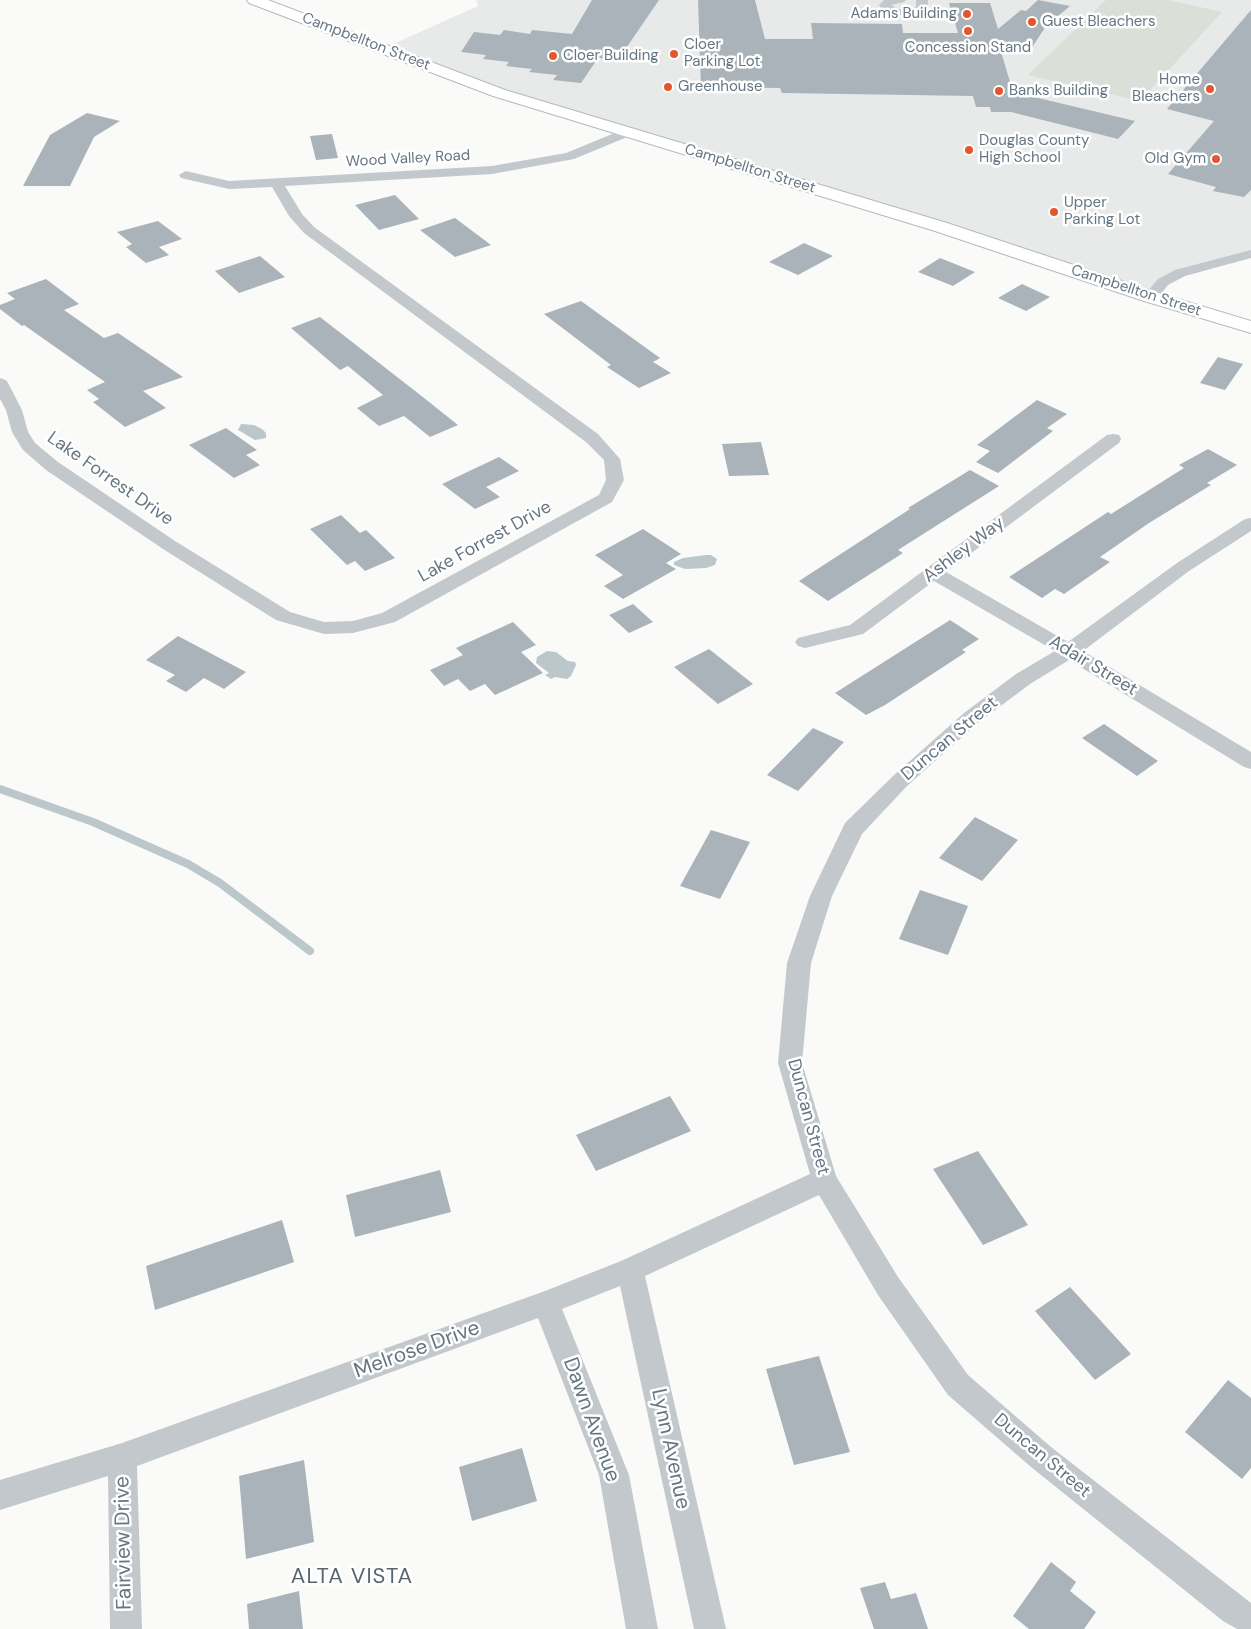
<!DOCTYPE html>
<style>
body{margin:0}
canvas{display:block;background:#fafaf8}
</style>
<canvas width="1251" height="1629"></canvas>
<script>
const context = document.querySelector('canvas').getContext('2d');
context.lineJoin = 'round';
function fill(path, color) {
  context.fillStyle = color;
  context.fill(path, 'evenodd');
}
function shape(rows) {
  const path = new Path2D();
  for (const r of rows) {
    path.moveTo(r[0], r[1]);
    for (let i = 2; i < r.length; i += 2) path.lineTo(r[i], r[i + 1]);
  }
  return path;
}
function stroke(path, color, width, dash) {
  context.strokeStyle = color;
  context.lineWidth = width;
  context.lineCap = dash ? 'butt' : 'round';
  context.setLineDash(dash || []);
  context.stroke(path);
}
function write(font, color, halo, rows, align = 'center') {
  context.font = font + ' "DM Sans",sans-serif';
  context.lineWidth = 5;
  context.setLineDash([]);
  context.textBaseline = 'middle';
  context.strokeStyle = halo;
  context.fillStyle = color;
  for (const [text, x, y, turn = 0] of rows) {
    context.save();
    context.translate(x, y);
    context.rotate((+turn || 0) * Math.PI / 180);
    context.textAlign = isNaN(turn) ? turn : align;
    if (halo) context.strokeText(text, 0, 0);
    context.fillText(text, 0, 0);
    context.restore();
  }
}
const built = shape([
 [476,0,1251,0,1251,254,1180,273,1151,297,627,132,382,49,478,6]
]);
const green = shape([
 [1106,0,1168,0,1222,12,1140,101,1028,75]
]);
const water = shape([
 [241,424,254,425,262,429,266,433,266,438,255,440,238,430],
 [706,555,711,555,717,559,715,565,706,568,685,569,674,565,674,562,683,558],
 [547,651,556,652,568,661,575,662,576,665,571,676,567,679,555,677,551,679,545,675,549,673,536,663,537,657]
]);
const stream = shape([
 [0,789,93,822,188,864,220,883,310,951]
]);
const building = shape([
 [592,0,659,0,618,60,598,58,581,83,553,80,557,75,529,72,532,69,506,66,509,62,483,59,486,55,461,52,474,32,500,35,504,30,530,34,532,30,572,34],
 [698,0,755,0,765,39,813,39,811,23,902,24,903,33,958,33,949,3,990,3,998,29,1021,10,1026,11,1038,0,1070,6,1046,26,1031,49,999,45,1013,92,1135,121,1118,139,1011,112,991,112,990,107,976,107,973,96,782,93,780,88,701,87],
 [1251,10,1251,190,1244,197,1213,191,1216,187,1168,174,1214,121,1167,109],
 [87,113,120,121,94,137,70,186,23,186,50,135],
 [332,134,338,158,316,160,310,136],
 [395,195,419,219,379,230,355,205],
 [455,218,491,245,455,257,420,230],
 [158,221,182,239,159,247,169,255,146,263,126,247,132,244,117,232],
 [804,243,833,256,798,275,769,262],
 [260,256,285,277,239,293,215,271],
 [940,258,975,272,953,286,918,272],
 [46,279,79,304,64,310,104,338,118,333,183,377,143,391,166,408,125,427,93,402,99,399,87,390,105,382,24,325,22,326,0,309,0,305,15,299,7,293],
 [1022,284,1050,297,1026,311,998,298],
 [581,301,660,358,653,362,671,373,639,388,607,367,611,365,544,314],
 [320,317,419,394,458,425,430,437,404,416,379,426,357,408,383,395,348,366,340,370,291,328],
 [1218,357,1243,364,1225,390,1200,383],
 [1037,400,1067,414,1047,428,1053,431,998,473,976,462,990,451,977,445],
 [226,428,257,450,246,455,260,465,234,478,189,445],
 [761,442,769,475,729,476,722,444],
 [1208,449,1237,465,1207,483,1211,485,1149,523,1100,557,1110,562,1064,594,1055,589,1042,598,1009,577,1108,512,1111,514,1184,468,1179,465],
 [499,457,519,471,486,487,500,497,475,509,442,484],
 [970,470,999,486,898,550,903,553,828,601,799,581,910,509,908,508],
 [341,515,360,533,366,530,395,558,365,571,355,561,347,565,310,529],
 [643,529,681,554,666,563,676,569,623,599,604,586,623,575,595,555],
 [633,604,653,622,629,633,609,615],
 [950,620,979,639,962,650,966,652,885,705,866,715,835,693],
 [513,622,536,645,521,652,543,673,495,695,485,684,470,691,458,679,444,686,430,670,463,655,456,648],
 [178,636,246,672,224,689,204,678,186,692,166,681,175,675,146,660],
 [709,649,753,684,718,704,674,667],
 [1104,724,1158,761,1137,776,1082,738],
 [813,728,844,742,798,791,767,775],
 [975,817,1018,840,982,881,939,858],
 [711,830,750,842,720,899,680,886],
 [920,890,968,906,948,955,899,939],
 [670,1096,691,1131,596,1171,576,1135],
 [978,1151,1028,1225,983,1245,933,1169],
 [440,1170,451,1212,355,1237,346,1195],
 [282,1220,294,1262,155,1310,146,1266],
 [1070,1287,1131,1354,1095,1380,1035,1311],
 [819,1356,850,1452,794,1465,766,1369],
 [1228,1380,1251,1398,1251,1468,1242,1479,1185,1432],
 [522,1448,537,1501,472,1521,459,1467],
 [304,1460,314,1542,246,1559,239,1476],
 [1051,1562,1076,1582,1070,1591,1096,1612,1084,1629,1029,1629,1013,1616],
 [885,1582,891,1599,916,1593,928,1629,874,1629,860,1588],
 [299,1591,303,1629,249,1629,247,1604]
]);
const minor = shape([
 [884,0,906,0,904,2,891,5,899,9,911,9,916,7,916,0,928,0,928,9,913,16,897,15,881,9,879,5,884,0],
 [627,128,632,129,634,132,632,135,574,159,492,174,285,186,302,214,314,227,598,434,620,459,624,480,612,502,395,622,353,633,324,634,276,620,163,549,46,470,23,450,12,432,6,410,0,399,0,378,6,380,8,383,22,410,28,432,35,443,58,462,175,541,290,612,324,622,353,621,382,613,599,495,606,480,604,460,586,442,304,233,289,216,272,187,229,189,181,178,179,175,186,171,229,181,492,166,566,153,627,128],
 [1251,250,1251,258,1185,276,1168,285,1156,300,1151,302,1146,300,1143,297,1158,279,1175,270,1251,250],
 [1113,434,1119,435,1121,439,1119,443,946,572,1068,642,1177,563,1245,519,1251,518,1251,531,1189,571,1083,651,1251,752,1251,769,1244,767,1069,660,1030,684,978,723,907,786,862,834,832,896,811,963,802,1063,836,1176,898,1277,968,1375,1051,1447,1251,1603,1251,1629,1237,1629,1223,1621,1031,1467,948,1395,878,1295,819,1195,645,1276,726,1629,694,1629,620,1286,562,1309,629,1475,658,1629,626,1629,599,1475,538,1318,137,1466,142,1629,110,1629,108,1476,0,1510,0,1480,122,1443,545,1291,621,1261,810,1174,778,1063,787,963,810,896,845,823,893,776,964,713,1016,674,1055,651,934,581,863,634,805,648,798,646,795,642,798,638,850,625,1107,435,1113,434]
]);
const secondary = shape([
 [247,0,268,0,505,90,947,223,1158,293,1251,321,1251,333,1144,301,935,231,493,96,249,3,247,0]
]);
const markers = [
 [967,14,5,"#e4572e"],
 [1032,22,5,"#e4572e"],
 [968,31,5,"#e4572e"],
 [674,54,5,"#e4572e"],
 [553,56,5,"#e4572e"],
 [668,87,5,"#e4572e"],
 [1210,89,5,"#e4572e"],
 [999,91,5,"#e4572e"],
 [969,150,5,"#e4572e"],
 [1216,159,5,"#e4572e"],
 [1054,212,5,"#e4572e"]
];
const farPoinames = [
 ["Adams Building",957,14,"right"],
 ["Guest Bleachers",1042,22],
 ["Cloer",684,45],
 ["Parking Lot",684,62],
 ["Concession Stand",968,48,"center"],
 ["Cloer Building",563,56],
 ["Home",1200,80,"right"],
 ["Bleachers",1200,97,"right"],
 ["Greenhouse",678,87],
 ["Banks Building",1009,91],
 ["Douglas County",979,141],
 ["High School",979,158],
 ["Old Gym",1206,159,"right"],
 ["Upper",1064,203],
 ["Parking Lot",1064,220]
];
const farStreetnames = [
 ["Campbellton Street",366,42,21],
 ["Wood Valley Road",408,159,-3],
 ["Campbellton Street",750,169,17],
 ["Campbellton Street",1136,291,18]
];
const streetNames = [
 ["Lake Forrest Drive",110,479,35],
 ["Lake Forrest Drive",485,542,-29],
 ["Ashley Way",964,550,-37],
 ["Adair Street",1093,666,31],
 ["Duncan Street",950,739,-40],
 ["Duncan Street",808,1117,75],
 ["Duncan Street",1042,1456,40]
];
const nearStreetnames = [
 ["Melrose Drive",417,1350,-20],
 ["Dawn Avenue",591,1420,70],
 ["Lynn Avenue",670,1449,78],
 ["Fairview Drive",124,1543,-91]
];
const nearNeighbourhoodnames = [
 ["ALTA VISTA",352,1577]
];
fill(built, '#e8e9e9');
fill(green, '#dadfd7');
fill(water, '#bbc7cb');
stroke(stream, '#bbc7cb', 8);
fill(building, '#aab3b9');
stroke(secondary, '#b3babf', 2);
fill(minor, '#c3c8cc');
fill(secondary, '#fff');
for (const [x, y, r, color] of markers) {
  const dot = new Path2D();
  dot.arc(x, y, r, 0, 2 * Math.PI);
  context.fillStyle = color;
  context.fill(dot);
  stroke(dot, '#fff', 2);
}
write('15px', '#657683', '#fff', farPoinames, 'left');
write('15px', '#657683', '#fff', farStreetnames);
write('18px', '#657683', '#fff', streetNames);
write('21px', '#657683', '#fff', nearStreetnames);
context.letterSpacing = '1px';
write('22px', '#57646e', '#fff', nearNeighbourhoodnames);
context.letterSpacing = '0px';
</script>
